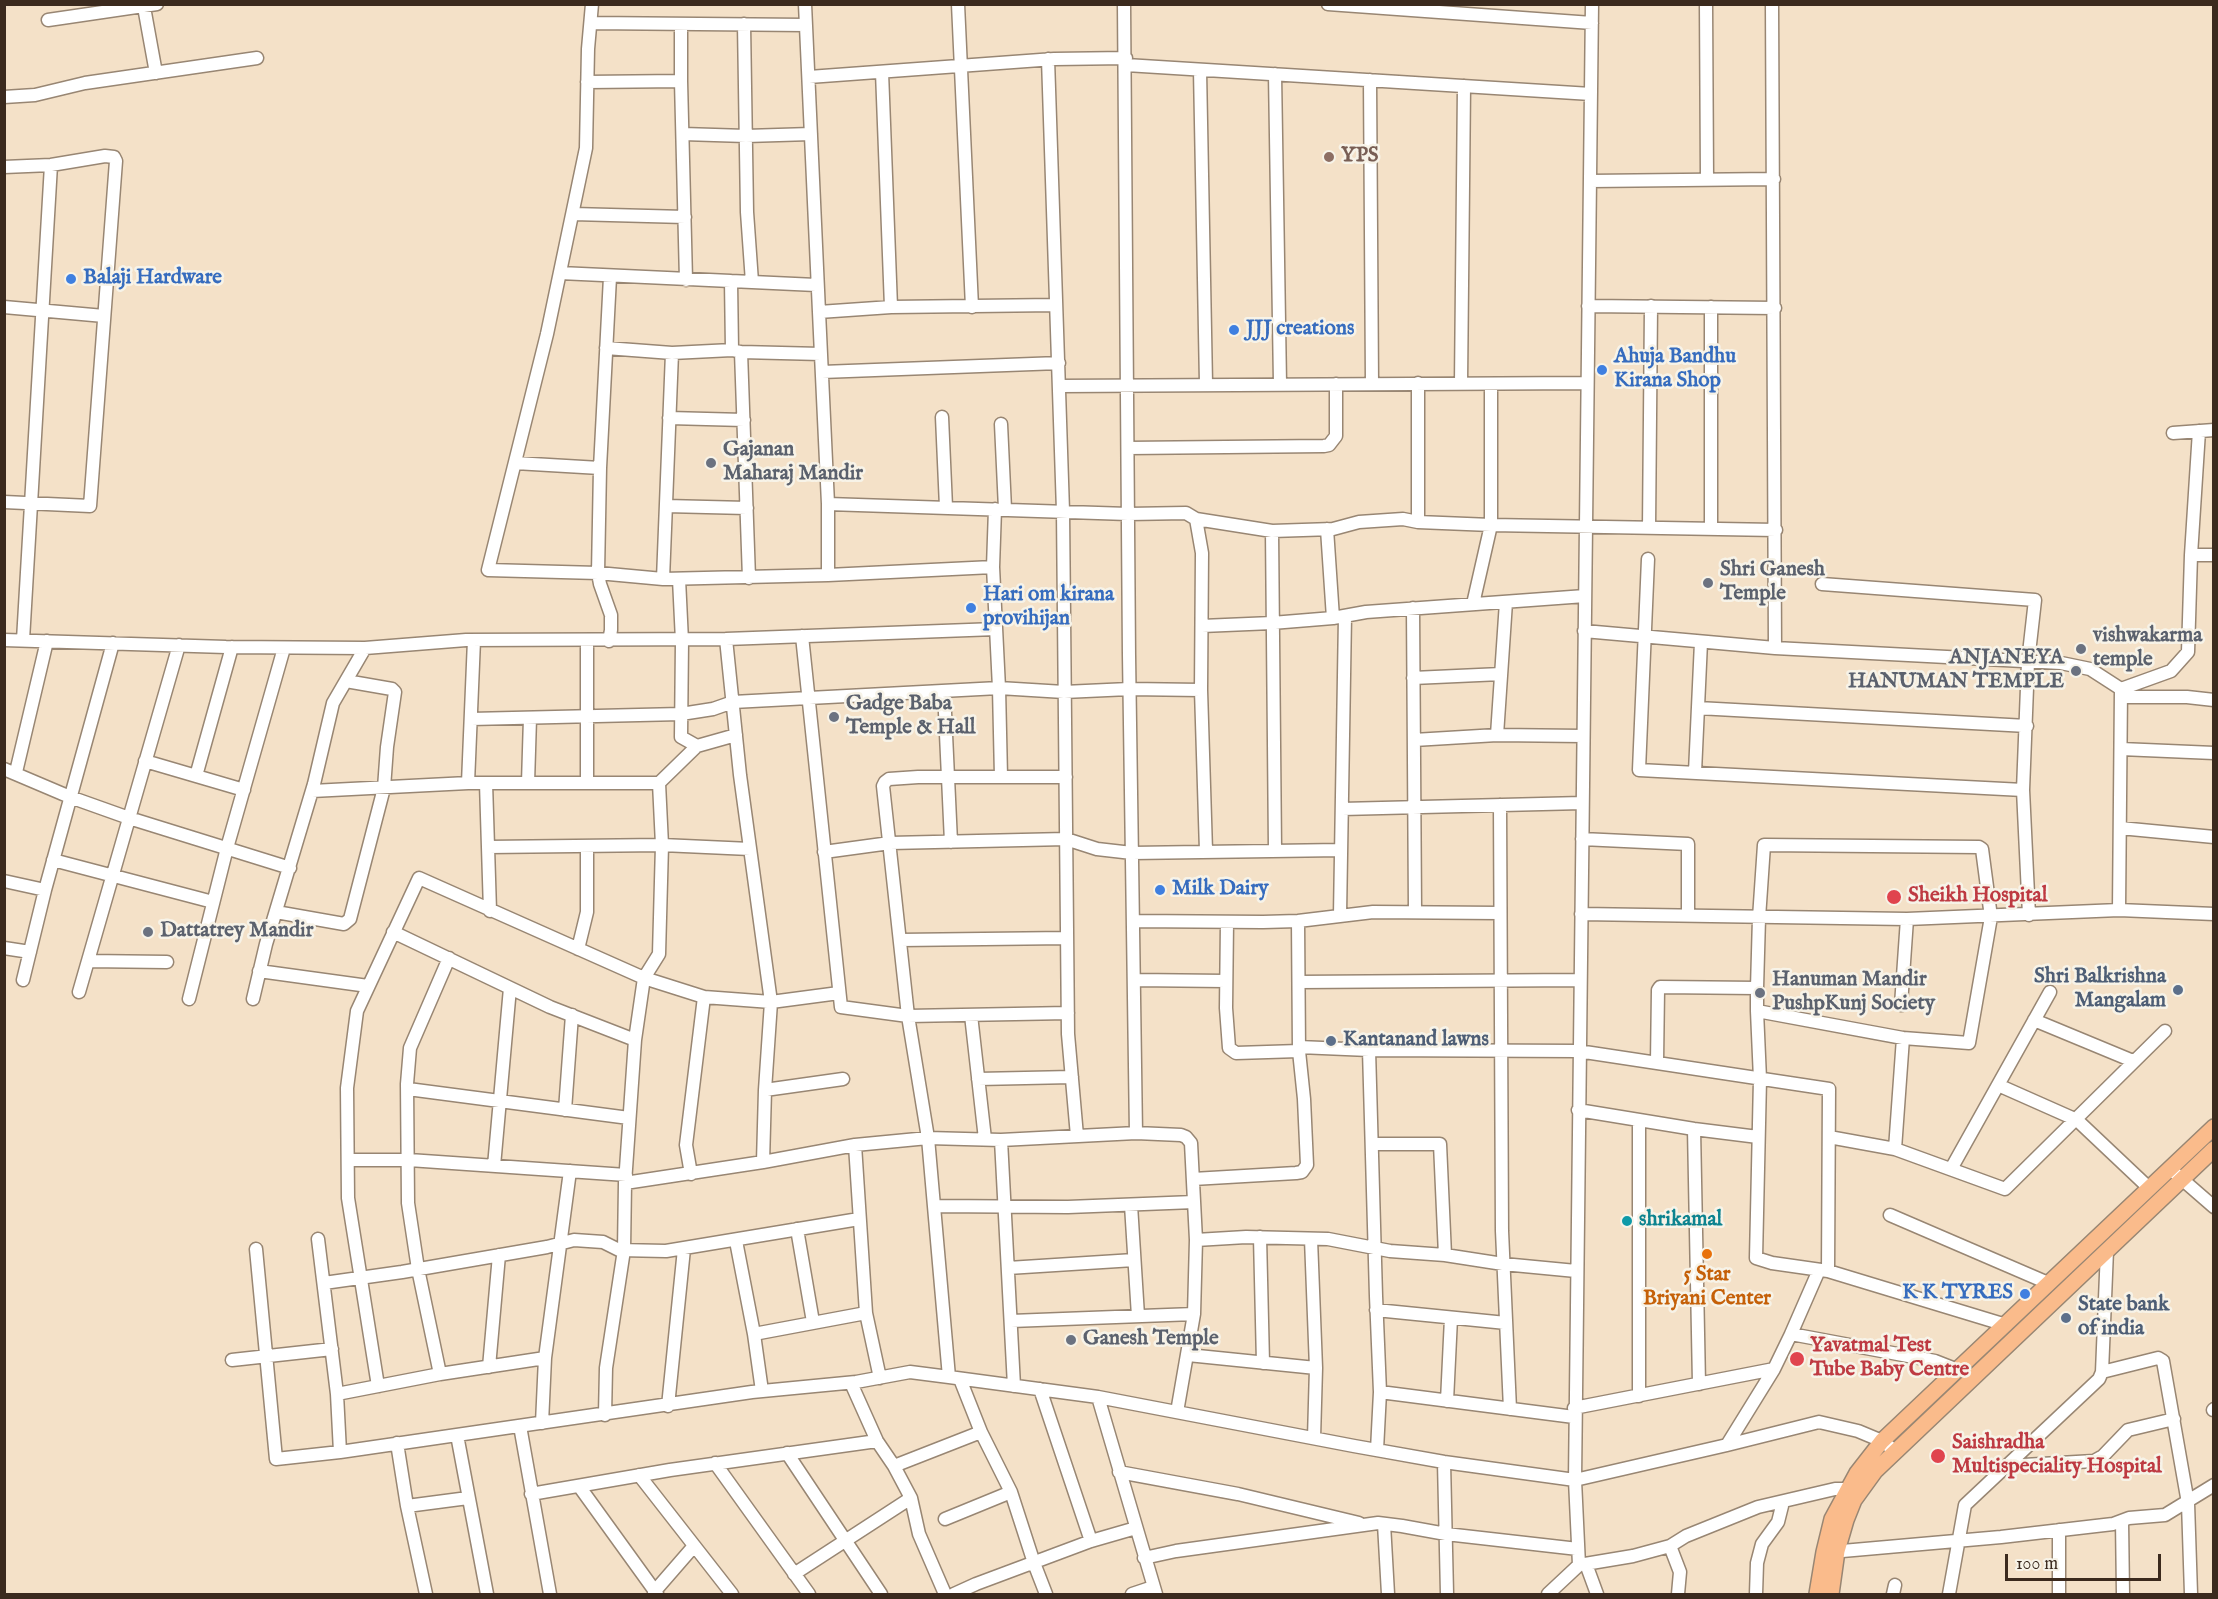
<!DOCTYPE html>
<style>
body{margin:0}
#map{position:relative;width:2218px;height:1599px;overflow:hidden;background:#f4e1c8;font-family:"IM FELL English",serif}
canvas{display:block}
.frame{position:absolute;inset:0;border:6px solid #3b2a1e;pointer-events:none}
.scale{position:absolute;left:2005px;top:1554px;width:156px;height:27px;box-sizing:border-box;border:3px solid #3b2a1e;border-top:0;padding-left:8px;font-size:18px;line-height:21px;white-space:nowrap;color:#3b2a1e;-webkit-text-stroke:4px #f7f3e8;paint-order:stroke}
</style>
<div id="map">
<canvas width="2218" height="1599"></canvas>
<div class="frame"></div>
<div class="scale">100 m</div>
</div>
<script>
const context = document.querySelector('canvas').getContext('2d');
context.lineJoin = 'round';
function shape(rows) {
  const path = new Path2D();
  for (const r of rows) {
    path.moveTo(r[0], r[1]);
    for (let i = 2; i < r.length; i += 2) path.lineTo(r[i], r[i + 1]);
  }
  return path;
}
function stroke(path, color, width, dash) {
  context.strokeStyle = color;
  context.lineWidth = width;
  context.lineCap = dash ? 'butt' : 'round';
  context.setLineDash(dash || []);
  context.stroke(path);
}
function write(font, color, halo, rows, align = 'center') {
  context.font = font + ' "IM FELL English",serif';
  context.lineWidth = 5;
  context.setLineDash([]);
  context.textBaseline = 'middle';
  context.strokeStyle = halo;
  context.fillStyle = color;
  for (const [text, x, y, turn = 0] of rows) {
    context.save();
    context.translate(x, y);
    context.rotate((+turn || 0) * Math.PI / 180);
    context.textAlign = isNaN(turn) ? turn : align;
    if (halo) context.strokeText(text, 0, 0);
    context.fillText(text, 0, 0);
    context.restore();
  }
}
const minor = shape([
 [592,4,588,49,586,148,547,334,488,570,598,573,663,579,828,575,993,567],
 [805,4,819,312,891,307,1056,305],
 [958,4,972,307],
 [1124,4,1129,655,1136,1133],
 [1328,4,1592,23],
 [1592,4,1575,1480,1727,1445,1819,1422,1858,1431,1882,1441,1895,1451],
 [1706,4,1707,180],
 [1772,4,1775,648],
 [144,7,156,73],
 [48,20,157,4],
 [591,23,806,25],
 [681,24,681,81,686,280],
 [744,24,747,212,752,282],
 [1048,59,1063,511,1068,1034,1077,1136],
 [1126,65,1591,94],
 [1200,70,1206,384],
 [882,72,891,307],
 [1275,74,1280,384],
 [809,77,1054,59,1126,58],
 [1370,80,1372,384],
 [587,82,681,81],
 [4,97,35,95,85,83,257,58],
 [683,134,746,136,811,134],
 [4,167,51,165,105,156,114,157,116,161,90,506,4,502],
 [1590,181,1774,179],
 [573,214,685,217],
 [560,273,816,285],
 [731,281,732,350],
 [1588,306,1775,308],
 [4,307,104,316],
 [819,312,828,504,828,575],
 [606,348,672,353,732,350,741,352,821,354],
 [741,352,749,578],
 [822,372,1059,363],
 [1461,383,1464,86],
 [1060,386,1587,383],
 [942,417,946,507],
 [669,418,744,420],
 [1001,424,1005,509],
 [2173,433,2214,430],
 [1128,448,1324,446,1329,445,1336,436,1336,384],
 [515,463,600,468],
 [828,504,1128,514,1186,513,1196,519,1202,553,1201,690,1206,851],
 [666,506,747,508],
 [995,509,993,567,999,688,1001,777],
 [1196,519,1272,531,1333,529,1359,522,1403,519,1418,522,1491,525,1776,530],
 [1418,522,1418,383],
 [1649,528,1651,306],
 [1327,529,1333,618],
 [1711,529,1711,307],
 [1272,531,1275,850],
 [2191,555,2214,555],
 [1648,559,1639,770,2023,790],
 [663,579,672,353],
 [1822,584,2035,600,2028,662,2023,790,2029,915],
 [1473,604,1491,525,1491,384],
 [1413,608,1415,911],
 [1202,626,1272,623,1333,618,1366,612,1585,596],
 [1584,631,1775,648,2061,663,2090,669,2121,689],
 [802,636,841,1007,908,1016,1068,1013],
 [726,639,996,629],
 [4,640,226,647,365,648,466,640,726,639,740,775,771,1002,765,1090,763,1162,855,1145,928,1138,949,1377,1098,1397,1354,1446,1444,1462,1575,1480,1579,1565],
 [23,640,51,165],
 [609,641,611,630,611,615,600,584,598,573,600,468,610,277],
 [1413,678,1501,674],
 [2121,689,2171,671,2188,652,2191,555,2199,431],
 [944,691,951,842],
 [2121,697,2187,697,2214,700],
 [1698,708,2027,726],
 [471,719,681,714,713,709,733,702,999,688,1064,692,1129,689,1201,690],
 [1497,735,1506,602],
 [1414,740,1497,735,1583,736],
 [697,746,736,735],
 [2121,749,2214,753],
 [145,761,244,790],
 [4,769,70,797,129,818,290,868],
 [16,772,47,641],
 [1695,772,1701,642],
 [196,776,232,647],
 [1066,777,918,777,889,779,885,782,883,786,908,1016,928,1138,1001,1140,1136,1133,1181,1135,1186,1137,1191,1143,1196,1240,1194,1314,1177,1412],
 [468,783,474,640],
 [486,783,490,911],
 [528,783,530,718],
 [587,783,587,640],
 [312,791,468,783,659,783],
 [1500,805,1502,1231,1510,1409],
 [1342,809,1582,803],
 [2120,828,2214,837],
 [1582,839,1688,844,1688,916],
 [488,847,662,845,750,849],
 [824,852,890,843,1066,839,1097,849,1132,853,1341,850],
 [53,860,213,902],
 [4,881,45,890],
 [2119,910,2121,689],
 [276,912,344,924,350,919,384,788,387,747,395,692,392,689,346,681],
 [1581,914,1907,919,2119,910,2214,914],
 [1340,915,1345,616],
 [1133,921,1263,922,1298,921,1373,912,1499,913],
 [1227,922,1226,1008,1229,1048,1236,1053,1299,1051],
 [393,932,550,1007,635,1040],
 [900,940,1067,938],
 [4,948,30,952],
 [578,949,587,912,587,846],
 [88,961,167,962],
 [259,971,368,986],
 [23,980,45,890,113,643],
 [1134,980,1226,981],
 [1299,982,1579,980],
 [79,992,179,645],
 [189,999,227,848,284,648],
 [253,999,266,944,314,784,333,703,365,648],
 [1901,1005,1907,919],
 [1757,1011,1903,1038,1969,1043,1991,917,1982,849,1979,847,1764,845,1759,918,1757,988,1757,1011,1760,1079,1756,1258,1772,1263,1828,1271,2006,1325],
 [971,1015,985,1139],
 [2034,1020,2133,1061],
 [1299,1047,1369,1050,1578,1051,1829,1089,1828,1271],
 [1369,1050,1376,1296,1380,1392,1377,1450],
 [1657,1062,1658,990,1660,987,1757,988],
 [978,1079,1072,1077],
 [1998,1085,2077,1120,2149,1188],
 [408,1089,629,1118],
 [765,1090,843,1079],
 [565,1110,572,1015],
 [1578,1110,1694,1129,1758,1137],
 [1694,1129,1699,1384],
 [1829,1137,1895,1149,2005,1189,2165,1031],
 [1001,1140,1014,1386],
 [1373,1144,1440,1144,1445,1255],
 [855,1145,866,1313,880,1378],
 [1895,1149,1903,1038],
 [348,1160,409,1160,626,1175],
 [494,1166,510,988],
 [1951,1169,2050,992],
 [691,1174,686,1145,704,997],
 [2176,1174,2214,1207],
 [1193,1179,1296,1173,1302,1172,1307,1165,1304,1099,1299,1051,1298,921],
 [625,1183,763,1162],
 [1131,1205,1138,1316],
 [935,1206,1068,1207,1194,1202],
 [1890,1215,2048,1283],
 [797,1229,813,1322],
 [1260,1237,1263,1363],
 [318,1239,337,1394,340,1452],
 [1311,1239,1316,1368,1314,1438],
 [1196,1240,1246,1237,1328,1239,1390,1251,1445,1255,1503,1264,1576,1271],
 [736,1241,754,1334,762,1391],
 [256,1249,276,1459,340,1452,752,1392,856,1382,910,1372,949,1377],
 [1008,1268,1134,1260],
 [324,1283,402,1272,547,1247,574,1240,603,1242,619,1250,666,1251,859,1219],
 [1376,1310,1506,1323],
 [1011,1321,1194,1314],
 [754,1334,866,1313],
 [1791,1334,1819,1270],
 [1188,1355,1316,1368],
 [232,1360,332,1349],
 [489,1367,499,1255],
 [2102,1372,2158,1358,2163,1361,2188,1503,2191,1594],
 [440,1374,418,1269,408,1203,407,1084,410,1048,449,958],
 [960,1379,981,1432,1011,1492,1034,1563,1046,1594],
 [851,1383,877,1441,894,1466,981,1432],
 [378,1386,348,1198,347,1088,357,1011,419,878,644,978,704,997,771,1002,839,993],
 [1040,1389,1091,1541],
 [1380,1392,1574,1417],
 [337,1394,440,1374,545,1358],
 [1639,1396,1639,1120],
 [1098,1397,1156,1594],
 [1447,1401,1451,1318],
 [668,1406,684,1249],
 [1574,1408,1774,1369,1791,1334,1935,1361,1958,1370],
 [2213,1410,2214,1409],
 [605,1415,606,1368,624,1250,625,1183,635,1040,644,978,659,954,662,845,659,783,697,746,681,737,682,641,679,579],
 [542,1423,545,1358,570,1171],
 [520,1426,550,1594],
 [457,1435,487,1594],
 [397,1443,407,1506,426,1594],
 [1727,1445,1774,1369],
 [787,1453,881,1594],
 [1444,1462,1447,1594],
 [715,1463,809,1594],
 [894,1466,911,1498,919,1534,945,1594],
 [2006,1466,2094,1461,2103,1456,2128,1430,2174,1419],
 [1119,1472,1238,1494,1359,1523],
 [639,1475,732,1594],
 [579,1486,657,1594],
 [531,1494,670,1470,877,1441],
 [407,1506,468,1498],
 [945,1519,1011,1492],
 [2122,1521,2123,1594],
 [1384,1524,1388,1594],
 [2059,1530,2059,1594],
 [1670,1546,1680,1572,1678,1594],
 [1831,1552,2001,1537,2113,1524,2129,1518,2165,1515,2214,1485],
 [1144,1558,1176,1551,1378,1523,1402,1526,1446,1534,1578,1549],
 [1586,1564,1597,1594],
 [794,1574,911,1498],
 [654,1592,694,1546],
 [954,1594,976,1584,1091,1541,1136,1528],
 [1132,1594,1153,1587],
 [1548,1594,1579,1565,1633,1556,1670,1546,1686,1536,1758,1507,1835,1489,1848,1489],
 [1756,1594,1757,1563,1762,1544,1778,1522,1783,1502],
 [1893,1594,1895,1585],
 [1949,1594,1965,1505,2099,1379,2102,1372,2107,1250]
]);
const major = shape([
 [1817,1594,1824,1552,1832,1519,1857,1473,1882,1441,2214,1127],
 [1831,1594,1837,1551,1846,1520,1854,1500,1875,1471,2214,1149]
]);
const markers = [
 [1329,157,6,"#8d6e63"],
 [71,279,6,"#3f7fe0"],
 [1234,330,6,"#3f7fe0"],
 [1602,370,6,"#3f7fe0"],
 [711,463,6,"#6b7280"],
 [1708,583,6,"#6b7280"],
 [971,608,6,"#3f7fe0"],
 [2081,649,6,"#6b7280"],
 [2076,671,6,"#6b7280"],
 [834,717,6,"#6b7280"],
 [1160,890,6,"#3f7fe0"],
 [1894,897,8,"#e0444e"],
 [148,932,6,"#6b7280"],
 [2178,990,6,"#5c6f8a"],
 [1760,993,6,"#6b7280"],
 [1331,1041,6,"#5c6f8a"],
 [1627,1221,6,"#0f9aa8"],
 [1707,1254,6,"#e8710a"],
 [2025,1294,6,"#3f7fe0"],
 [2066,1318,6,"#5c6f8a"],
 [1071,1340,6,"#6b7280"],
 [1797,1359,8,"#e0444e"],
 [1938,1456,8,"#e0444e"]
];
const educationNames = [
 ["YPS",1341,157]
];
const shopNames = [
 ["Balaji Hardware",83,279],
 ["JJJ creations",1246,330],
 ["Ahuja Bandhu",1614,358],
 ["Kirana Shop",1614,382],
 ["Hari om kirana",983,596],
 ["provihijan",983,620],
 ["Milk Dairy",1172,890],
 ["K K TYRES",2013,1294,"right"]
];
const worshipNames = [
 ["Gajanan",723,451],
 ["Maharaj Mandir",723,475],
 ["Shri Ganesh",1720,571],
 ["Temple",1720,595],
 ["vishwakarma",2093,637],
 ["temple",2093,661],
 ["ANJANEYA",2064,659,"right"],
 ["HANUMAN TEMPLE",2064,683,"right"],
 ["Gadge Baba",846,705],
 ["Temple & Hall",846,729],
 ["Dattatrey Mandir",160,932],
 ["Hanuman Mandir",1772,981],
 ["PushpKunj Society",1772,1005],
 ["Ganesh Temple",1083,1340]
];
const healthNames = [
 ["Sheikh Hospital",1908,897],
 ["Yavatmal Test",1810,1347],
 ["Tube Baby Centre",1810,1371],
 ["Saishradha",1952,1444],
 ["Multispeciality Hospital",1952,1468]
];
const serviceNames = [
 ["Shri Balkrishna",2166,978,"right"],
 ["Mangalam",2166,1002,"right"],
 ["Kantanand lawns",1343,1041],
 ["State bank",2078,1306],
 ["of india",2078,1330]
];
const cultureNames = [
 ["shrikamal",1639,1221]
];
const foodNames = [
 ["5 Star",1707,1276],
 ["Briyani Center",1707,1300]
];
stroke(minor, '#988673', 15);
stroke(major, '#988673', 18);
stroke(minor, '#fff', 12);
stroke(major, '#fabb8b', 15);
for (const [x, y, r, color] of markers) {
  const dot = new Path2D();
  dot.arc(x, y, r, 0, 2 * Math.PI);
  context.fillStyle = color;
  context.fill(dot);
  stroke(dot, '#f7f3e8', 2);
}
write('bold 21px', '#785e54', '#f7f3e8', educationNames, 'left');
write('bold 21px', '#366cbe', '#f7f3e8', shopNames, 'left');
write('bold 21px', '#5b616d', '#f7f3e8', worshipNames, 'left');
write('bold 21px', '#be3a42', '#f7f3e8', healthNames, 'left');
write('bold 21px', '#4e5e75', '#f7f3e8', serviceNames, 'left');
write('bold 21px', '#0d838f', '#f7f3e8', cultureNames, 'left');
write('bold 21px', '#c56008', '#f7f3e8', foodNames);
</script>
